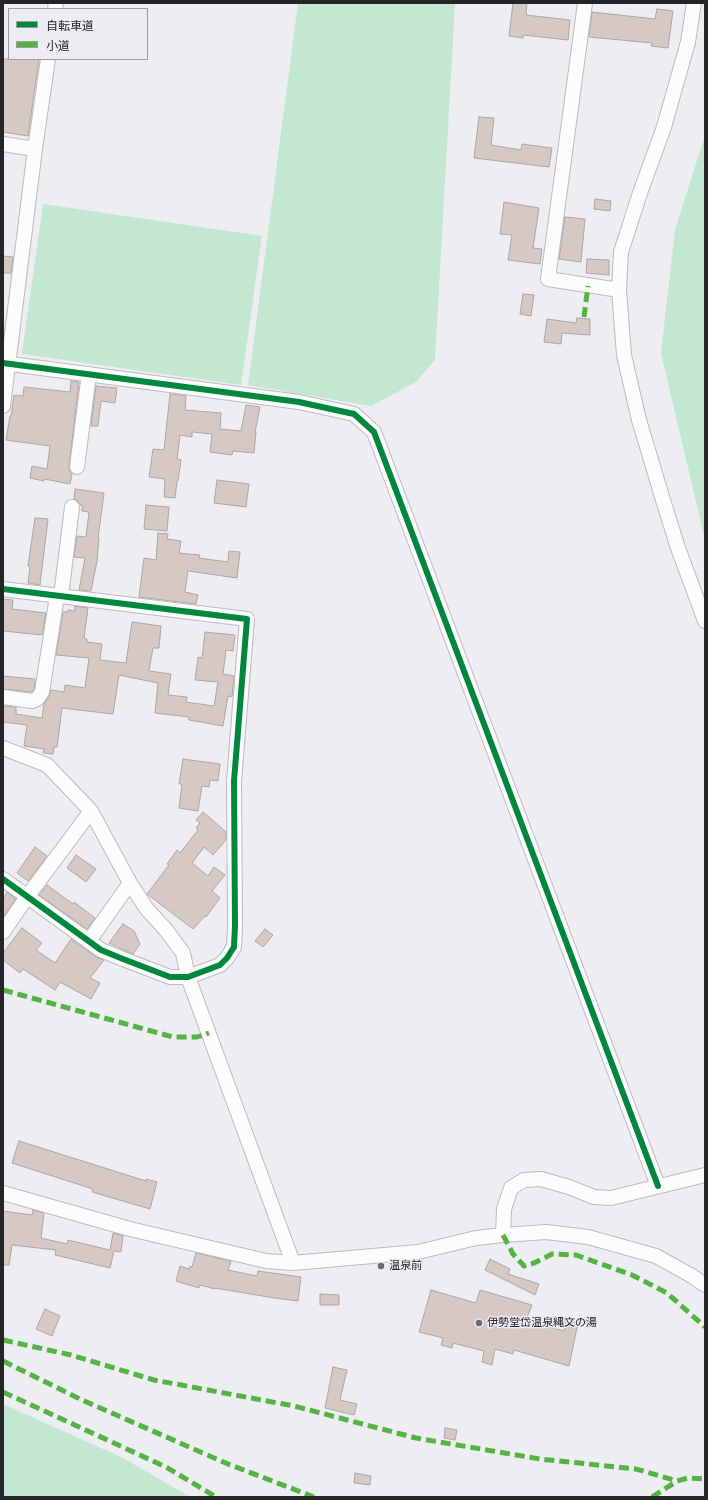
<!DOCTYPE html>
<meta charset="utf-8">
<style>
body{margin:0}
#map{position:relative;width:708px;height:1500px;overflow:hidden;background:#eeedf1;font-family:Arial,"Noto Sans JP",sans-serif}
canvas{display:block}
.frame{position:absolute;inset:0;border:4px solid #252427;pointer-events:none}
.legend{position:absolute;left:8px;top:8px;width:140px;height:52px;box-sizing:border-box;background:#edecf2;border:1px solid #9d9ca1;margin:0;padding:5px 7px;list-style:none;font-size:12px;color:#252427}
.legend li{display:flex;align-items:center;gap:8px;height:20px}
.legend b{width:20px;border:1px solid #9d9ca1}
</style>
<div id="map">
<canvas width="708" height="1500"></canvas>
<div class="frame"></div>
<ul class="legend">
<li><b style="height:5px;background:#00873e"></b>自転車道</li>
<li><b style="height:5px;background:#55b245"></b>小道</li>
</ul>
</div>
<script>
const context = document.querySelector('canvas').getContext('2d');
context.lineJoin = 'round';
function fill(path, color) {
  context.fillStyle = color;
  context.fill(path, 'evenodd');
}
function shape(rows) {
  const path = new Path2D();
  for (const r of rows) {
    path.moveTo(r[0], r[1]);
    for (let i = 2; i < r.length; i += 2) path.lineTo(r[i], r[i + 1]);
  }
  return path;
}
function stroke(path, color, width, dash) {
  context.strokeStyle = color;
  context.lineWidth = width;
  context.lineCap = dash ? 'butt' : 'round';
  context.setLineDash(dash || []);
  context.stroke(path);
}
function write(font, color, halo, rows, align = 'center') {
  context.font = font + ' Arial,"Noto Sans JP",sans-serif';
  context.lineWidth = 3;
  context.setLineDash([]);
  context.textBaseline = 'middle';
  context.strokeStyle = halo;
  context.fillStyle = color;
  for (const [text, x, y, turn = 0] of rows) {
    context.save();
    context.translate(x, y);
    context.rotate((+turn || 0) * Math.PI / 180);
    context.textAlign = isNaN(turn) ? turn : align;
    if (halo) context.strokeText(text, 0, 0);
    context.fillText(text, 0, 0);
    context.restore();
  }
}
const green = shape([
 [298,3,455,3,435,360,416,382,371,406,248,385],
 [705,135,705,540,661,353,675,230],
 [43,204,262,236,241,385,22,354],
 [3,1404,123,1458,190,1497,3,1497]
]);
const building = shape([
 [513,3,527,3,526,15,570,20,568,40,523,35,523,38,509,36,513,3],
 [657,9,673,11,668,48,651,46,652,43,589,37,592,12,655,19,657,9],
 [3,59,39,59,28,136,3,132,3,59],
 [479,117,494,118,491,145,521,150,522,144,552,148,549,167,474,158,479,117],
 [595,199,611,201,610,211,594,209,595,199],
 [504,202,539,208,533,248,542,249,540,264,508,260,512,235,500,234,504,202],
 [565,217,585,219,581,262,559,259,565,217],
 [3,256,13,257,11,273,3,273,3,256],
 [587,259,609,260,609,275,586,273,587,259],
 [523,294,534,295,531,316,520,314,523,294],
 [577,318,590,319,590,335,562,333,561,344,544,342,547,319,576,323,577,318],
 [71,381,79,382,69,466,69,470,72,474,70,484,44,479,44,481,30,478,32,466,47,469,50,446,6,440,10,416,11,416,14,395,23,396,24,387,70,392,71,381],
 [96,386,117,388,115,403,101,401,98,426,91,426,96,386],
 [170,394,186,396,185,410,221,413,220,429,241,431,246,405,260,407,255,432,256,432,254,453,233,451,232,455,210,452,212,434,192,432,192,437,180,435,177,459,181,460,178,481,177,481,175,498,164,497,165,479,149,477,153,449,164,450,170,394],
 [217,480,249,484,246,507,214,503,217,480],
 [75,489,104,493,98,538,99,538,97,561,91,591,79,590,85,558,74,557,77,536,86,537,89,512,82,511,82,505,80,505,77,500,74,499,75,489],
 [146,505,169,507,167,531,144,529,146,505],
 [35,518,48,519,40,585,28,583,30,567,28,566,35,518],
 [158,533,168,534,167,539,181,541,179,553,200,555,199,558,228,562,229,551,240,552,237,578,188,571,185,592,198,595,196,604,139,597,144,558,156,560,158,533],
 [3,599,13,600,12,609,46,613,42,635,3,631,3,599],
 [75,606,88,608,84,638,87,639,87,642,102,644,100,660,126,663,132,622,161,626,159,648,153,648,149,671,171,674,168,695,187,697,186,702,214,706,218,682,195,680,198,657,202,658,205,632,235,635,233,651,226,650,223,674,234,676,232,697,228,696,223,726,189,720,189,717,155,713,158,683,119,675,113,714,62,708,57,747,54,747,53,754,43,753,44,749,24,746,27,725,3,722,3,706,16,707,16,714,42,718,44,704,49,697,51,690,64,692,65,685,85,688,89,658,56,655,63,612,68,612,68,610,75,611,75,606],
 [3,676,35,679,34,689,32,692,3,689,3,676],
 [183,759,220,764,218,781,210,780,209,787,202,786,198,811,179,808,182,784,179,784,183,759],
 [203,812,226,832,226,840,213,855,204,847,192,863,208,876,214,867,225,875,212,891,220,898,206,917,205,916,193,929,147,894,169,865,167,864,177,850,180,853,198,830,196,828,200,823,196,820,203,812],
 [35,847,47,856,28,881,17,873,35,847],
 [76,855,96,869,86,882,67,868,76,855],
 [47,885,73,904,74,902,95,918,87,929,39,895,47,885],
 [7,892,16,899,3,917,3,899,7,892],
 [123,924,134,931,140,944,133,954,109,943,123,924],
 [22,928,42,943,36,950,55,963,71,939,96,957,104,960,90,978,100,983,91,999,60,982,55,990,23,969,20,973,3,960,3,953,22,928],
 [265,929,273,935,263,947,255,941,265,929],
 [19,1141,146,1181,146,1179,157,1182,150,1209,92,1192,93,1189,12,1163,19,1141],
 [33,1210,44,1213,41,1238,67,1244,68,1240,110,1250,113,1233,123,1236,121,1252,114,1251,110,1268,55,1255,56,1250,12,1245,9,1265,3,1265,3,1211,32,1215,33,1210],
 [196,1253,231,1261,228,1270,257,1276,258,1271,301,1277,298,1301,274,1298,215,1288,215,1289,200,1285,199,1288,176,1281,180,1266,189,1269,190,1266,192,1267,196,1253],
 [490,1259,510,1269,508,1274,539,1284,535,1295,485,1270,490,1259],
 [431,1290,476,1303,480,1290,532,1305,526,1320,564,1331,566,1320,578,1323,569,1366,514,1350,513,1354,495,1349,492,1365,482,1362,484,1351,453,1343,452,1348,441,1345,443,1338,419,1332,431,1290],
 [320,1294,339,1295,339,1305,320,1305,320,1294],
 [45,1309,60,1316,52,1336,36,1329,45,1309],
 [333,1367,347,1370,340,1400,357,1404,354,1415,325,1408,333,1367],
 [445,1428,457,1430,455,1440,444,1438,445,1428],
 [355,1473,371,1476,370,1485,354,1483,355,1473]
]);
const minor = shape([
 [585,3,548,279,619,290],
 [694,3,688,42,664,127,640,193,621,252,619,290,624,355,639,420,663,500,678,548,705,621],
 [55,9,56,3],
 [3,144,35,149],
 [3,363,299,402,354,414,374,432,658,1186],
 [3,406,35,149,48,59],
 [77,467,89,374],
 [3,589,247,619,234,781,235,926,234,947,227,958,220,965,188,977,170,977,123,959,101,950,3,879],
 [61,596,72,507],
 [3,697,32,701,37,699,42,692,57,596],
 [3,748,47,765,91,811,130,883,146,908,166,930,183,953,188,977,293,1263],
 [3,932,27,897,91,811],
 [89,941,130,883],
 [3,1193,130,1229,266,1261,293,1263,418,1252,476,1238,503,1235,546,1232,588,1237,656,1256,692,1276,705,1285],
 [503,1235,504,1209,511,1188,524,1180,541,1179,569,1187,594,1197,611,1198,705,1175]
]);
const quiet = shape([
 [584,317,588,286],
 [3,990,173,1037,197,1037,209,1033],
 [503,1235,513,1254,524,1266,534,1263,552,1254,576,1255,632,1275,667,1293,705,1327],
 [3,1340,71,1355,154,1380,294,1406,416,1438,540,1459,636,1469,677,1481],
 [3,1361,82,1400,228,1464,314,1497],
 [3,1392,166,1467,216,1497],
 [652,1497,677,1481,688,1478,705,1479]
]);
const cycleway = shape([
 [3,363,299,402,354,414,374,432,658,1186],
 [3,589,247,619,234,781,235,926,234,947,227,958,220,965,188,977,170,977,123,959,101,950,3,879]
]);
const markers = [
 [381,1266,4,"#6b6a6e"],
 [479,1323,4,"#6b6a6e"]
];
const poiNames = [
 ["温泉前",389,1266],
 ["伊勢堂岱温泉縄文の湯",487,1323]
];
fill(green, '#c3e7d1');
fill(building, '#d6c8c3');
stroke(building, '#a9a7a9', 1);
stroke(minor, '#bbbabd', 16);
stroke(minor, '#fcfcfd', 14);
stroke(quiet, '#55b245', 5, [10, 5]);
stroke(cycleway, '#00873e', 6);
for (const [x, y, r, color] of markers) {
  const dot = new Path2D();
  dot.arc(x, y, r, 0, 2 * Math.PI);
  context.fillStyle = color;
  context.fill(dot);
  stroke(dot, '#edecf2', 1.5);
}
write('11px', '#252427', '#edecf2', poiNames, 'left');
</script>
